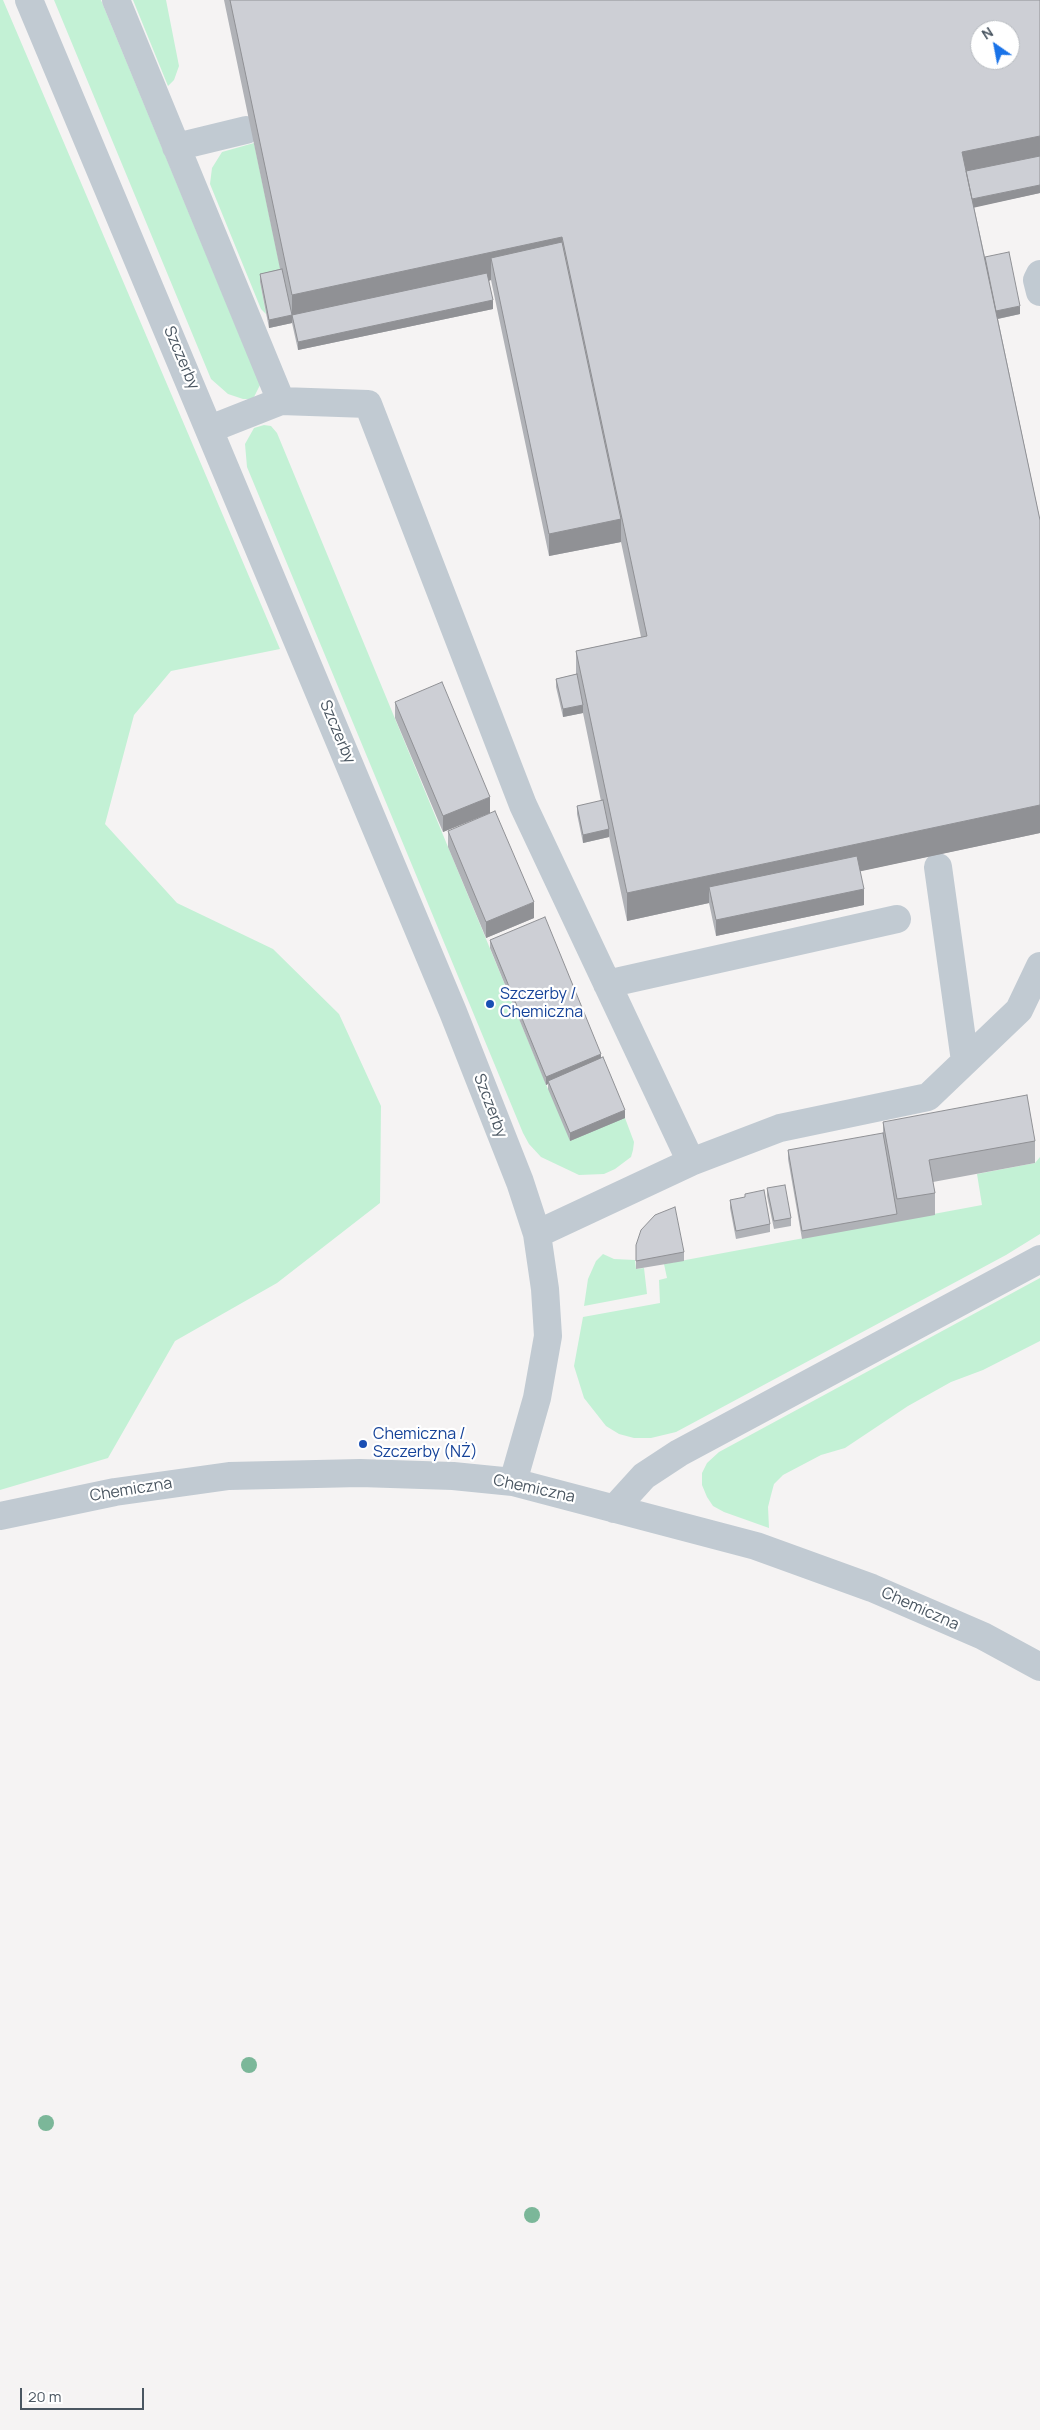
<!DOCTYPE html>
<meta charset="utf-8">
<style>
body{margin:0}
#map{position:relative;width:1040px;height:2430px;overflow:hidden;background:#f5f3f3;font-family:Manrope,sans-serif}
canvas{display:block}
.north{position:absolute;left:970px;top:20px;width:50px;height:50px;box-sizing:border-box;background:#fff;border:1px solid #b7bbc0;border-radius:50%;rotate:327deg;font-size:14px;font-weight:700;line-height:20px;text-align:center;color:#4a5661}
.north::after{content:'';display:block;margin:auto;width:18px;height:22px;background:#1a73e8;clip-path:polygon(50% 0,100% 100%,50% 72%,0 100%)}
.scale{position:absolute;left:20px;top:2388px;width:124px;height:22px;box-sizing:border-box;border:2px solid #4a5661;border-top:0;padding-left:6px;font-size:15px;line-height:18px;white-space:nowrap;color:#4a5661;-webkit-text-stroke:4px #fff;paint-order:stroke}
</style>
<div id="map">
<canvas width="1040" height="2430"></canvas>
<div class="north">N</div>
<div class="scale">20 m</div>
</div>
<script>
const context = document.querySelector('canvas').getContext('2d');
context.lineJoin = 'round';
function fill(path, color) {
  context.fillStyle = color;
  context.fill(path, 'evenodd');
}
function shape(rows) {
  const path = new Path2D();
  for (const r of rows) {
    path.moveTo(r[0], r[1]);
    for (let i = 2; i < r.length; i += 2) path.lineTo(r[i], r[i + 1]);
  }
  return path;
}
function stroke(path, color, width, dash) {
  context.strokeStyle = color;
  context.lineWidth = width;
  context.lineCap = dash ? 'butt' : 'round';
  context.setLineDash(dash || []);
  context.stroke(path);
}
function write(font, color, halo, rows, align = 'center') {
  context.font = font + ' Manrope,sans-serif';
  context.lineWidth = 4.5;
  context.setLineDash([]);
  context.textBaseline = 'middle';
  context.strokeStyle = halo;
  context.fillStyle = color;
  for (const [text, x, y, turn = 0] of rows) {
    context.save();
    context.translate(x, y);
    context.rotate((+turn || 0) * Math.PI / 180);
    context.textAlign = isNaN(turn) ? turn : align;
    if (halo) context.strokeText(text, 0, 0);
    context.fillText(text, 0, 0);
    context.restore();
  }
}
const green = shape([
 [0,0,3,0,280,649,171,671,134,715,105,824,177,903,273,949,339,1014,381,1106,380,1203,277,1283,175,1341,108,1458,0,1490],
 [54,0,101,0,260,385,253,399,243,399,228,394,211,379],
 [133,0,166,0,179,66,174,80,168,86],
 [254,143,282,277,260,282,266,314,261,309,210,184,212,168,222,152],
 [264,425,271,426,277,433,548,1089,625,1118,634,1142,633,1150,631,1157,615,1169,604,1174,579,1175,541,1157,529,1144,523,1133,247,467,245,444,254,428],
 [1040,1157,1040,1234,1006,1255,676,1432,651,1438,634,1438,619,1434,606,1426,584,1398,574,1366,583,1317,660,1303,659,1280,667,1278,664,1264,982,1205,977,1174,1035,1163],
 [603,1254,614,1259,635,1260,636,1269,644,1268,647,1294,584,1306,588,1279,596,1261],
 [1040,1278,1040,1341,983,1370,951,1382,908,1406,845,1448,821,1455,783,1475,774,1484,771,1495,768,1507,769,1528,724,1512,713,1506,707,1497,702,1485,702,1473,707,1463,719,1452]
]);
const minor = shape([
 [29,0,453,1012,520,1182,537,1234,545,1289,548,1336,537,1398,513,1482],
 [116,0,281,401,210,429],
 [176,147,246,130],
 [1040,274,1037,280,1040,292],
 [281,401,368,404,523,805,691,1162],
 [938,867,965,1061],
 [607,984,897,919],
 [537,1234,691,1162,780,1128,928,1097,1019,1010,1040,966],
 [614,1509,644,1476,679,1453,1040,1259],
 [0,1516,115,1492,229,1476,360,1473,453,1476,513,1482,756,1546,872,1588,983,1636,1040,1667]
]);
const trees = [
 [249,2065],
 [46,2123],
 [532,2215]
];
const wall = shape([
 [224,0,1040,0,1040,193,974,207,985,257,1020,314,998,319,1040,520,1040,833,860,871,864,905,716,936,709,903,627,921,609,836,609,837,583,843,577,814,577,806,601,801,583,713,563,717,556,687,556,679,576,674,576,651,641,637,621,542,549,556,491,280,489,281,493,309,298,350,292,323,269,328,260,282,260,274,280,269],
 [395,702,490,813,443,832,395,718],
 [448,831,534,918,486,938,448,847],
 [490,940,601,1058,625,1118,570,1141,548,1089,548,1084,546,1085,490,948],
 [883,1122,1035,1141,1035,1163,933,1182,935,1193,935,1215,802,1239,788,1159,788,1150,883,1135],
 [767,1188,791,1218,791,1226,774,1229,767,1196],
 [730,1200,770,1224,770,1232,736,1239,730,1208],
 [636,1245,684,1252,684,1261,636,1269]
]);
const shadedWall = shape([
 [1040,136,1040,164,962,180,962,152],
 [1040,185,1040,193,968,209,968,200],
 [562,237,562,265,491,258,491,280,293,323,292,315,292,295],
 [493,300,493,309,298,350,298,342],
 [1020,306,1020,314,992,320,992,312],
 [292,315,292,323,269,328,269,320],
 [621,519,621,542,549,556,549,534],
 [583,705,583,713,563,717,563,709],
 [490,797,490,813,443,832,443,816],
 [1040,805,1040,833,712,903,709,887,709,903,627,921,627,893],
 [609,829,609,837,583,843,583,835],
 [864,889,864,905,716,936,716,920],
 [534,902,534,918,486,938,486,922],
 [601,1054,601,1062,548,1081,548,1084,546,1085,546,1077],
 [625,1110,625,1118,570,1141,570,1133]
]);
const building = shape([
 [230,0,1040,0,1040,136,962,152,1040,520,1040,805,627,893,576,651,647,636,562,237,292,295,230,0],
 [980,30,1010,30,1010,60,980,60,980,30],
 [1040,156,1040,185,972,199,966,171,1040,156],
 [562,242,621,519,549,534,491,258,562,242],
 [1009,252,1020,306,996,311,985,257,1009,252],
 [282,269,292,315,269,320,260,274,282,269],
 [487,273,493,300,298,342,292,315,487,273],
 [577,674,583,705,563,709,556,679,577,674],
 [442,682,490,797,443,816,395,702,442,682],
 [603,800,609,829,583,835,577,806,603,800],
 [495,811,534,902,486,922,448,831,495,811],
 [857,856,864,889,716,920,709,887,857,856],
 [545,917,601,1054,546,1077,490,940,545,917],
 [603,1057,625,1110,570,1133,548,1081,603,1057],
 [1027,1095,1035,1141,929,1160,935,1193,897,1199,883,1122,1027,1095],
 [883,1133,897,1214,802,1231,788,1150,883,1133],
 [785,1185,791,1218,774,1221,767,1188,785,1185],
 [764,1190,770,1224,736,1231,730,1200,745,1197,745,1194,764,1190],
 [675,1207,684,1252,636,1261,636,1245,641,1230,655,1215,675,1207]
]);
const markers = [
 [490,1004,5,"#1a4fb4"],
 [363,1444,5,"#1a4fb4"]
];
const streetNames = [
 ["Szczerby",181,358,67],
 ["Szczerby",337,732,67],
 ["Szczerby",490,1106,69],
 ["Chemiczna",534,1489,12],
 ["Chemiczna",131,1490,-9],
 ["Chemiczna",920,1609,24]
];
const transitNames = [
 ["Szczerby /",500,995],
 ["Chemiczna",500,1013],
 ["Chemiczna /",373,1435],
 ["Szczerby (NŻ)",373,1453]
];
fill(green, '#c3f1d5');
stroke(minor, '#c1cad2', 28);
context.fillStyle = '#7bb799';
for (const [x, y] of trees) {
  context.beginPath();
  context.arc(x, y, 8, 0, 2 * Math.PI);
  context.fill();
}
fill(wall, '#b0b2b7');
fill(shadedWall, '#909195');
fill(building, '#cdcfd5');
stroke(building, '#909195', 1);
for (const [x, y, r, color] of markers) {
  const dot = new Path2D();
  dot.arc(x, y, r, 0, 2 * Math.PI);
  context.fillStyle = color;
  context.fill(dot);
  stroke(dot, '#fff', 2);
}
write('16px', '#4a5661', '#fff', streetNames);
write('16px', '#164399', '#fff', transitNames, 'left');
</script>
